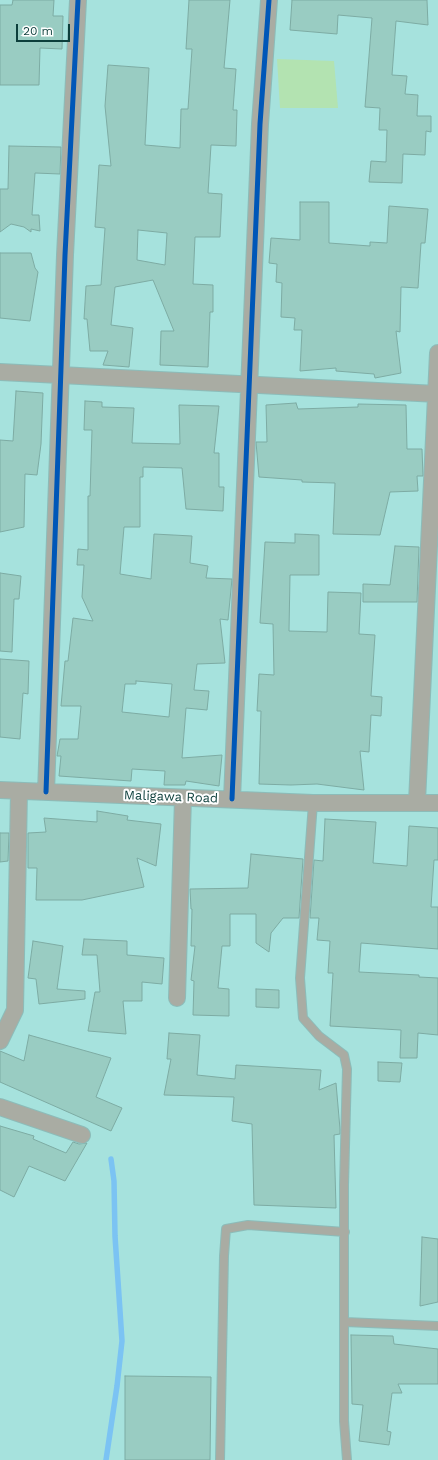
<!DOCTYPE html>
<style>
body{margin:0}
#map{position:relative;width:438px;height:1460px;overflow:hidden;background:#a6e2dd;font-family:"Work Sans",sans-serif}
canvas{display:block}
.scale{position:absolute;left:16px;top:24px;width:54px;height:18px;box-sizing:border-box;border:2px solid #0c3e3b;border-top:0;padding-left:5px;font-size:12px;line-height:14px;white-space:nowrap;color:#0c3e3b;-webkit-text-stroke:3px #fff;paint-order:stroke}
</style>
<div id="map">
<canvas width="438" height="1460"></canvas>
<div class="scale">20 m</div>
</div>
<script>
const context = document.querySelector('canvas').getContext('2d');
context.lineJoin = 'round';
function fill(path, color) {
  context.fillStyle = color;
  context.fill(path, 'evenodd');
}
function shape(rows) {
  const path = new Path2D();
  for (const r of rows) {
    path.moveTo(r[0], r[1]);
    for (let i = 2; i < r.length; i += 2) path.lineTo(r[i], r[i + 1]);
  }
  return path;
}
function stroke(path, color, width, dash) {
  context.strokeStyle = color;
  context.lineWidth = width;
  context.lineCap = dash ? 'butt' : 'round';
  context.setLineDash(dash || []);
  context.stroke(path);
}
function write(font, color, halo, rows, align = 'center') {
  context.font = font + ' "Work Sans",sans-serif';
  context.lineWidth = 4;
  context.setLineDash([]);
  context.textBaseline = 'middle';
  context.strokeStyle = halo;
  context.fillStyle = color;
  for (const [text, x, y, turn = 0] of rows) {
    context.save();
    context.translate(x, y);
    context.rotate((+turn || 0) * Math.PI / 180);
    context.textAlign = isNaN(turn) ? turn : align;
    if (halo) context.strokeText(text, 0, 0);
    context.fillText(text, 0, 0);
    context.restore();
  }
}
const green = shape([
 [277,59,334,61,338,108,280,108]
]);
const stream = shape([
 [106,1460,117,1386,122,1341,115,1236,114,1181,111,1159]
]);
const building = shape([
 [13,0,54,0,53,16,63,16,62,49,40,48,39,85,0,85,0,5,12,5,13,0],
 [189,0,230,0,224,68,236,69,233,110,237,110,236,146,211,145,208,193,222,194,220,237,195,237,193,284,213,285,213,312,210,312,208,367,160,365,161,331,174,331,153,280,115,287,111,325,133,328,129,367,103,365,108,351,90,351,87,319,84,319,86,286,101,285,105,228,95,227,99,165,111,166,105,106,108,65,149,68,145,145,180,148,181,109,188,109,192,49,186,49,189,0],
 [138,230,167,233,165,265,137,260,138,230],
 [292,0,427,0,428,25,396,21,392,75,407,76,405,94,418,95,417,116,431,116,431,132,426,131,425,155,403,154,402,183,369,182,371,161,386,162,387,130,379,130,380,108,365,107,372,18,338,15,337,34,290,30,292,0],
 [9,146,61,147,60,174,35,173,32,215,39,215,40,231,31,229,31,232,24,227,11,224,0,232,0,189,8,189,9,146],
 [300,202,329,202,329,243,370,246,370,242,387,243,389,206,428,209,425,243,421,243,418,288,401,287,400,332,396,331,401,373,375,378,374,374,336,371,336,368,300,371,302,330,294,330,295,318,281,317,282,283,276,282,277,264,269,263,271,238,300,240,300,202],
 [0,253,31,253,35,268,38,272,30,321,0,318,0,253],
 [16,391,43,393,41,444,37,475,25,474,24,527,0,532,0,440,13,441,16,391],
 [85,401,102,402,102,407,134,408,132,443,180,444,179,405,219,406,214,453,219,453,219,487,224,487,223,511,186,509,182,468,143,467,143,477,140,477,140,527,124,527,120,574,151,579,154,534,192,536,190,563,208,566,206,578,232,579,228,620,220,619,225,663,197,664,194,690,209,691,207,710,186,708,182,758,222,755,219,786,186,781,185,785,164,785,165,771,132,769,131,781,59,776,61,756,57,756,60,739,78,739,81,706,61,706,65,661,68,661,73,618,93,621,82,597,84,565,77,565,78,549,88,550,88,496,90,496,92,430,84,430,85,401],
 [136,681,172,684,169,717,122,712,125,684,136,684,136,681],
 [296,403,298,409,358,407,358,404,406,405,407,449,422,449,423,476,417,476,418,491,390,492,380,535,333,534,335,483,302,482,302,480,259,477,256,442,267,442,266,405,296,403],
 [295,534,319,535,319,575,290,575,289,631,327,632,328,592,361,593,359,634,375,635,371,696,382,697,381,716,371,715,369,752,360,751,364,790,317,784,291,785,259,784,261,711,257,711,259,674,274,675,273,624,260,623,265,542,295,543,295,534],
 [395,546,419,547,417,602,363,602,363,584,390,585,395,546],
 [0,573,21,576,19,599,14,599,12,652,0,651,0,573],
 [0,659,29,661,28,694,23,693,20,739,0,737,0,659],
 [97,811,128,816,127,820,161,824,156,866,137,858,144,887,82,900,36,900,37,868,28,868,28,833,46,832,44,818,97,822,97,811],
 [325,819,376,822,373,863,407,866,409,826,438,828,438,860,434,860,431,907,438,907,438,949,361,943,359,972,419,975,419,977,438,978,438,1035,418,1033,417,1058,400,1058,401,1030,330,1026,333,973,328,973,330,941,317,940,319,918,310,918,314,860,323,861,325,819],
 [0,833,9,833,8,861,0,862,0,833],
 [251,854,303,859,299,918,283,918,271,933,269,952,256,943,256,914,230,914,230,946,222,946,218,988,229,989,229,1016,193,1015,194,981,191,980,195,946,191,946,192,909,191,909,190,889,248,888,251,854],
 [84,939,127,941,127,955,164,958,162,984,142,982,142,1001,123,1001,126,1034,88,1031,95,992,100,992,97,955,82,955,84,939],
 [33,941,63,946,57,989,85,991,85,999,39,1004,36,979,28,978,33,941],
 [256,989,279,990,279,1008,256,1007,256,989],
 [169,1033,200,1035,197,1075,235,1079,236,1065,321,1070,319,1090,336,1083,340,1129,340,1134,334,1135,336,1208,254,1205,252,1124,232,1121,234,1097,164,1095,171,1059,167,1059,169,1033],
 [29,1035,111,1058,96,1097,122,1108,111,1131,0,1082,0,1051,24,1061,29,1035],
 [378,1062,402,1063,400,1082,378,1081,378,1062],
 [0,1126,34,1136,33,1139,66,1153,73,1142,79,1144,87,1143,65,1181,29,1166,14,1197,0,1190,0,1126],
 [422,1237,438,1239,438,1302,420,1306,422,1237],
 [351,1335,393,1336,394,1344,438,1349,438,1384,398,1384,402,1393,392,1393,387,1431,391,1432,389,1445,359,1441,363,1405,352,1404,351,1335],
 [125,1376,211,1377,210,1460,125,1460,125,1376]
]);
const lane = shape([
 [313,803,300,978,303,1018,319,1036,344,1055,347,1069,344,1185,344,1421,347,1460],
 [345,1322,438,1326],
 [220,1460,224,1256,226,1229,248,1225,345,1232]
]);
const street = shape([
 [0,372,438,394],
 [0,790,313,803,438,803],
 [46,792,65,255,78,0],
 [232,799,260,124,269,0],
 [417,802,438,353],
 [177,998,183,798],
 [0,1041,15,1010,19,791],
 [0,1107,82,1135]
]);
const cycleway = shape([
 [46,792,65,255,78,0],
 [232,799,260,124,269,0]
]);
const streetNames = [
 ["Maligawa Road",171,797,2]
];
fill(green, '#b3e3b1');
stroke(stream, '#7bc3f3', 5.5);
fill(building, '#99ccc2');
stroke(building, '#7daba3', 1);
stroke(lane, '#8cbcb9', 10);
stroke(street, '#8cbcb9', 18);
stroke(lane, '#a9aca3', 8);
stroke(street, '#a9aca3', 16);
stroke(cycleway, '#0057b8', 5);
write('13px', '#0c3e3b', '#fff', streetNames);
</script>
